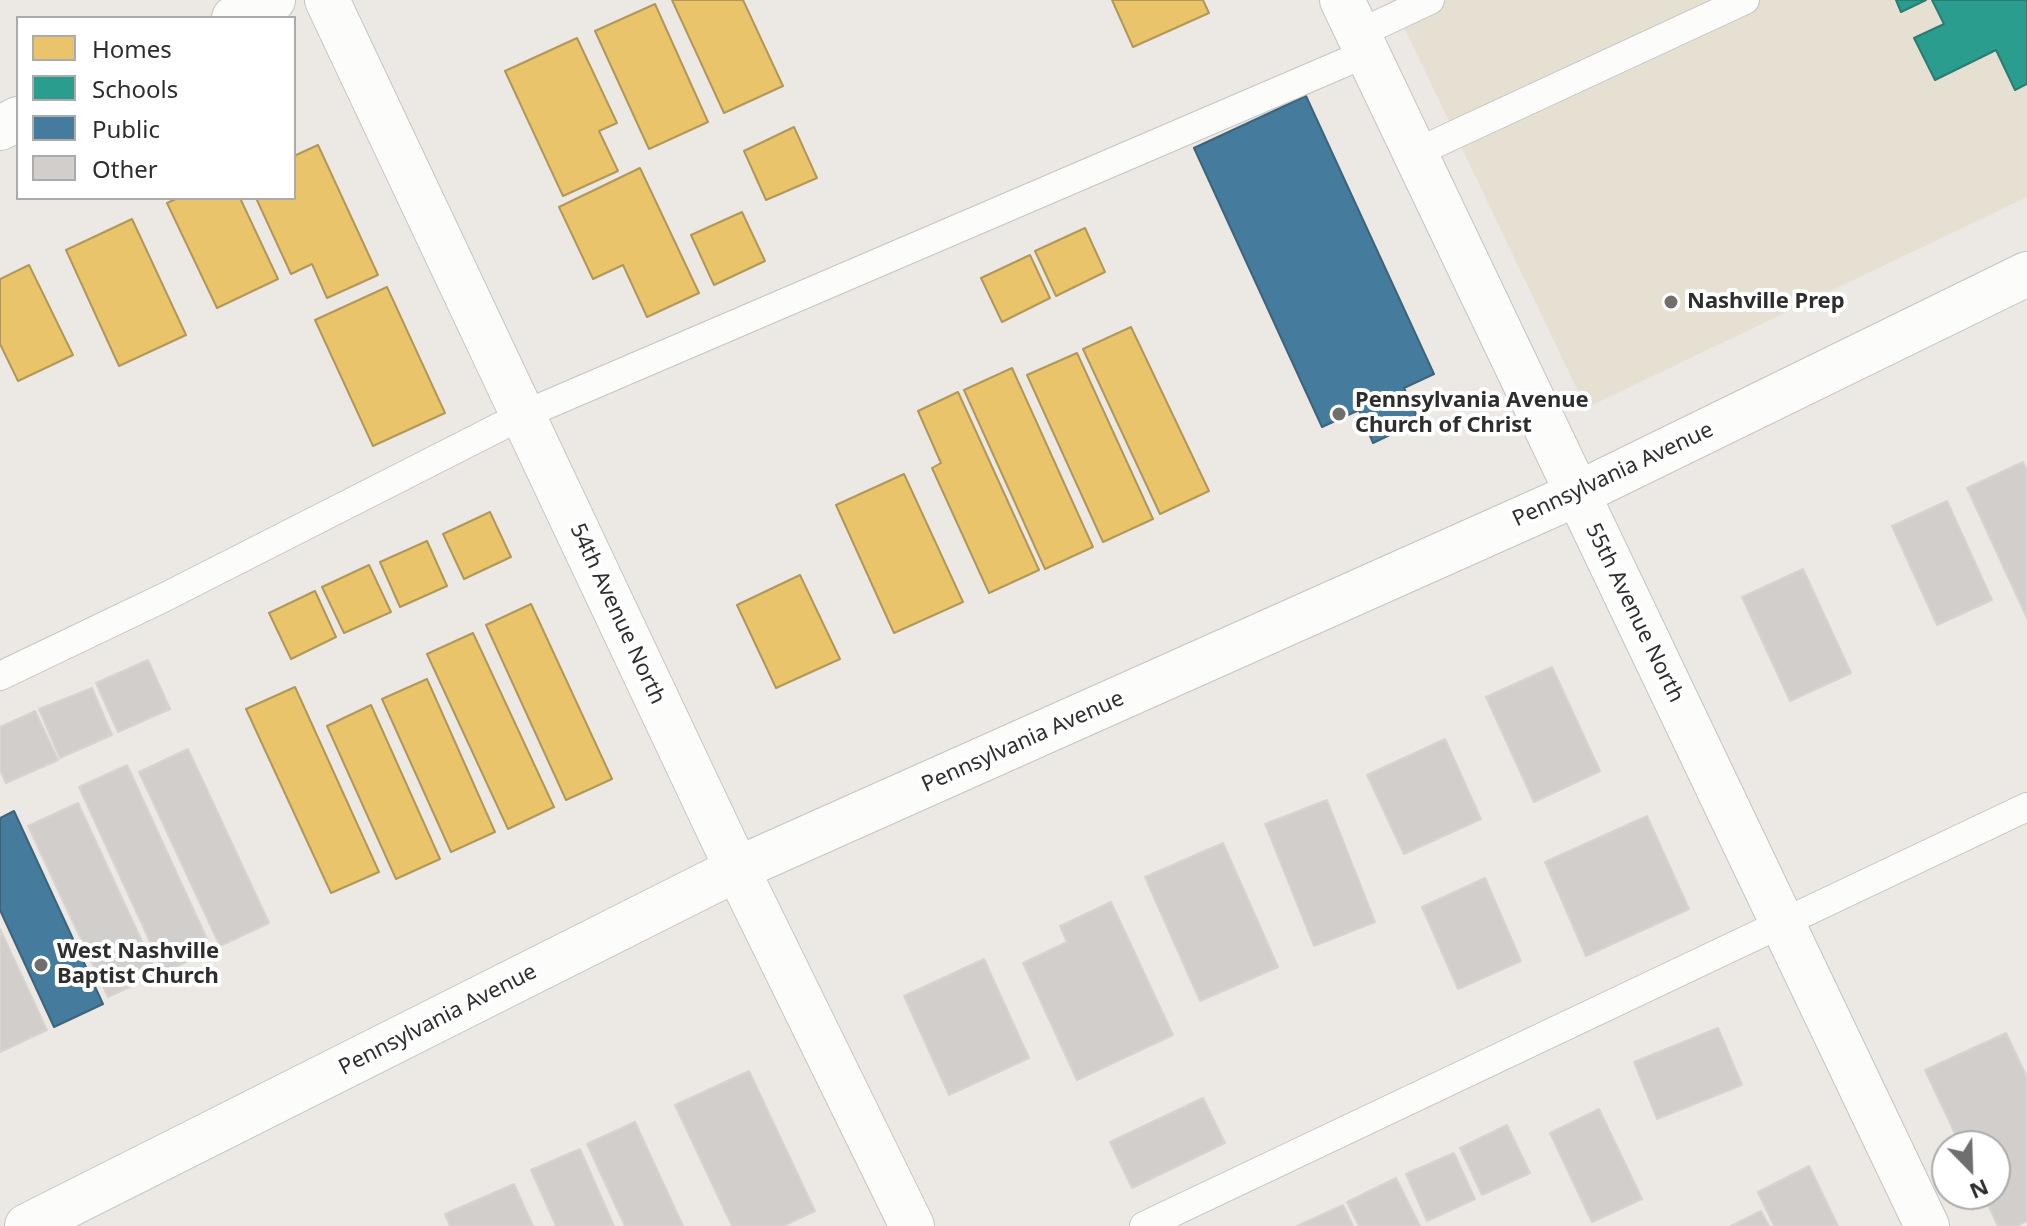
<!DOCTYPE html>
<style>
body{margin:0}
#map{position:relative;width:2027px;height:1226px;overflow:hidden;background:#ece8e4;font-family:"Noto Sans",sans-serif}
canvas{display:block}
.legend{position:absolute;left:16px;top:16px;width:280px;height:184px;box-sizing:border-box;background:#fff;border:2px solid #ababab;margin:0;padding:10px 14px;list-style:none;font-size:24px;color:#2e2e2e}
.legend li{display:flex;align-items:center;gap:16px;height:40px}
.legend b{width:40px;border:2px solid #ababab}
.north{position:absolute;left:1931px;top:1130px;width:80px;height:80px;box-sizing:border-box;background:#fff;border:2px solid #ababab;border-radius:50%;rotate:157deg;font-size:22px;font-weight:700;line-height:32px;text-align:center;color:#2e2e2e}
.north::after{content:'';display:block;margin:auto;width:28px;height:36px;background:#706f6e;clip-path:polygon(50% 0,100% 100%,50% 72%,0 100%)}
</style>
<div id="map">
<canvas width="2027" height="1226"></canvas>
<ul class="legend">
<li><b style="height:22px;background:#e9c46a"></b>Homes</li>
<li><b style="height:22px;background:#2a9d8f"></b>Schools</li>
<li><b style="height:22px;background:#457b9d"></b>Public</li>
<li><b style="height:22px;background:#d1cecb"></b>Other</li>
</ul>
<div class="north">N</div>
</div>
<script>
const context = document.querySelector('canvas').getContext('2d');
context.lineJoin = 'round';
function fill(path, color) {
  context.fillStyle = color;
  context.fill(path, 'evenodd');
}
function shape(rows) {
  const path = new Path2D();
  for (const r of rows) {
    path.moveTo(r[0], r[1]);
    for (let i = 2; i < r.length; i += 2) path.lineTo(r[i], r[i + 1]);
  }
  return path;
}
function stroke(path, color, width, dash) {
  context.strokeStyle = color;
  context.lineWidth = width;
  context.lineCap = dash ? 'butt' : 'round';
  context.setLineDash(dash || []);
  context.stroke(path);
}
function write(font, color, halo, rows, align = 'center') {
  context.font = font + ' "Noto Sans",sans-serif';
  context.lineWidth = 8;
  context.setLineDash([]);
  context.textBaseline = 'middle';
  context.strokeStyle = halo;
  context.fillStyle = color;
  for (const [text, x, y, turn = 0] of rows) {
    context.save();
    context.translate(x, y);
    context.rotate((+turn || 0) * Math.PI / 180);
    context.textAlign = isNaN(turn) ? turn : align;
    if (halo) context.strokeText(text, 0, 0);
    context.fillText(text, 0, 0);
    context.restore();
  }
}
const education = shape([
 [1391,0,2027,0,2027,197,1586,408]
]);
const homes = shape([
 [672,0,743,0,783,86,724,113,672,0],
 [1112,0,1203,0,1209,13,1133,47,1112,0],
 [655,4,708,122,649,149,595,31,655,4],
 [577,38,617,123,599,131,618,171,563,196,505,71,577,38],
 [794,127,817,178,766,200,744,151,794,127],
 [318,145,378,275,327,298,312,264,291,274,256,198,294,198,294,156,318,145],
 [640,168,699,293,647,317,623,265,593,279,559,207,640,168],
 [178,198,240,198,278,279,217,308,167,203,178,198],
 [742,212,765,261,714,285,691,235,742,212],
 [132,219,186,335,119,366,66,250,132,219],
 [1085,228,1105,272,1056,296,1035,251,1085,228],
 [1030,255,1050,298,1002,322,981,278,1030,255],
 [29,265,73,355,18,381,0,344,0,279,29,265],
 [387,287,445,413,373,446,315,320,387,287],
 [1131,327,1209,491,1160,514,1083,349,1131,327],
 [1077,353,1153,519,1103,542,1027,375,1077,353],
 [1012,368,1093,547,1045,569,964,390,1012,368],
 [958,392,1039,570,989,593,932,468,941,463,918,411,958,392],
 [904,474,963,602,894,633,836,505,904,474],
 [490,512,511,557,464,579,443,534,490,512],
 [427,541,447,586,400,607,380,562,427,541],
 [369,565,391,612,344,633,322,587,369,565],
 [800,575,840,659,776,688,737,605,800,575],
 [315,591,336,637,291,659,269,613,315,591],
 [531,604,612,779,566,800,486,625,531,604],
 [473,633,554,807,508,829,427,654,473,633],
 [427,679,495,832,451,852,382,699,427,679],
 [295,687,379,872,331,893,246,709,295,687],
 [371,705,440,859,396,879,327,726,371,705]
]);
const schools = shape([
 [1896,0,1926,0,1901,12,1896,0],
 [1932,0,2027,0,2027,84,2015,90,1996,50,1935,80,1914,38,1944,24,1932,0]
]);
const public = shape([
 [1306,96,1434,374,1404,388,1419,421,1373,443,1359,410,1322,427,1194,148,1306,96],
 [14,811,103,1004,54,1027,0,910,0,818,14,811]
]);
const building = shape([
 [2023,462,2027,470,2027,618,1967,488,2023,462],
 [1947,501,1992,600,1937,625,1892,526,1947,501],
 [1803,569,1851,673,1790,701,1742,597,1803,569],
 [148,660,170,709,118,732,96,683,148,660],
 [1552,667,1600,771,1534,802,1486,697,1552,667],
 [92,688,112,735,60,758,39,709,92,688],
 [35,711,58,760,6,783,0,770,0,727,35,711],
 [1445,739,1481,819,1404,854,1367,775,1445,739],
 [188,749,269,923,220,946,139,772,188,749],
 [127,765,212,950,164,972,79,787,127,765],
 [1327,800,1375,922,1314,946,1265,824,1327,800],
 [78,803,157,974,108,997,28,826,78,803],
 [1647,816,1689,909,1586,956,1545,862,1647,816],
 [1223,843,1278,967,1200,1001,1145,877,1223,843],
 [1485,878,1521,961,1458,989,1422,907,1485,878],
 [1111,902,1173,1035,1077,1080,1023,963,1067,942,1060,926,1111,902],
 [0,929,47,1030,0,1052,0,929],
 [984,959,1029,1058,949,1095,904,996,984,959],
 [1718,1028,1742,1085,1657,1119,1634,1062,1718,1028],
 [2006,1033,2027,1077,2027,1221,2017,1226,1998,1226,1983,1194,1995,1194,1995,1146,1961,1146,1925,1070,2006,1033],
 [749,1071,815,1211,783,1226,732,1226,675,1105,749,1071],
 [1203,1098,1225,1143,1132,1188,1110,1142,1203,1098],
 [1599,1109,1642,1199,1592,1222,1550,1133,1599,1109],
 [635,1122,683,1226,625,1226,587,1144,635,1122],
 [1507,1125,1530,1173,1482,1195,1460,1148,1507,1125],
 [580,1149,614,1226,556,1226,531,1170,580,1149],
 [1454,1153,1475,1199,1427,1221,1406,1174,1454,1153],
 [1809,1166,1838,1226,1774,1226,1758,1192,1809,1166],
 [1396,1178,1420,1226,1359,1226,1347,1202,1396,1178],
 [514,1184,533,1226,450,1226,445,1214,514,1184],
 [1343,1205,1353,1226,1297,1226,1343,1205],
 [1761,1211,1769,1226,1731,1226,1761,1211]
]);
const lane = shape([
 [1358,34,1430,0],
 [1415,153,1745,0],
 [0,676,163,598,523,415,1367,53],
 [1144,1226,2027,807]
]);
const street = shape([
 [327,0,737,869,912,1226],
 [1342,0,1927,1226],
 [234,18,273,0],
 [0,128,18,119],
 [27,1226,737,869,1577,494,2027,274]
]);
const markers = [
 [1671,302,8,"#706f6e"],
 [1339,414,8,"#706f6e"],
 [41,965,8,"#706f6e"]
];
const poiNames = [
 ["Nashville Prep",1687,302],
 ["Pennsylvania Avenue",1355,401],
 ["Church of Christ",1355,426],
 ["West Nashville",57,952],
 ["Baptist Church",57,977]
];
const streetNames = [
 ["Pennsylvania Avenue",1613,475,-25],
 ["55th Avenue North",1634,613,64],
 ["54th Avenue North",617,614,65],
 ["Pennsylvania Avenue",1023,742,-24],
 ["Pennsylvania Avenue",438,1020,-27]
];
fill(education, '#e6e0d3');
fill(homes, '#e9c46a');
stroke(homes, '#b19758', 2);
fill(schools, '#2a9d8f');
stroke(schools, '#2b7c72', 2);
fill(public, '#457b9d');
stroke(public, '#3e647c', 2);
fill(building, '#d1cecb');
stroke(building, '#d7d4d0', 2);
stroke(lane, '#c5c4c5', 30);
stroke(street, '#c5c4c5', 46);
stroke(lane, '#fcfcfb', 28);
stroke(street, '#fcfcfb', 44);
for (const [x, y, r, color] of markers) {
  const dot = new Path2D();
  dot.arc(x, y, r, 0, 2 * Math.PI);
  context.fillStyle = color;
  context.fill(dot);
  stroke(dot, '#fff', 3);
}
write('bold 22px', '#2e2e2e', '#fff', poiNames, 'left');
write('22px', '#2e2e2e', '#fff', streetNames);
</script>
